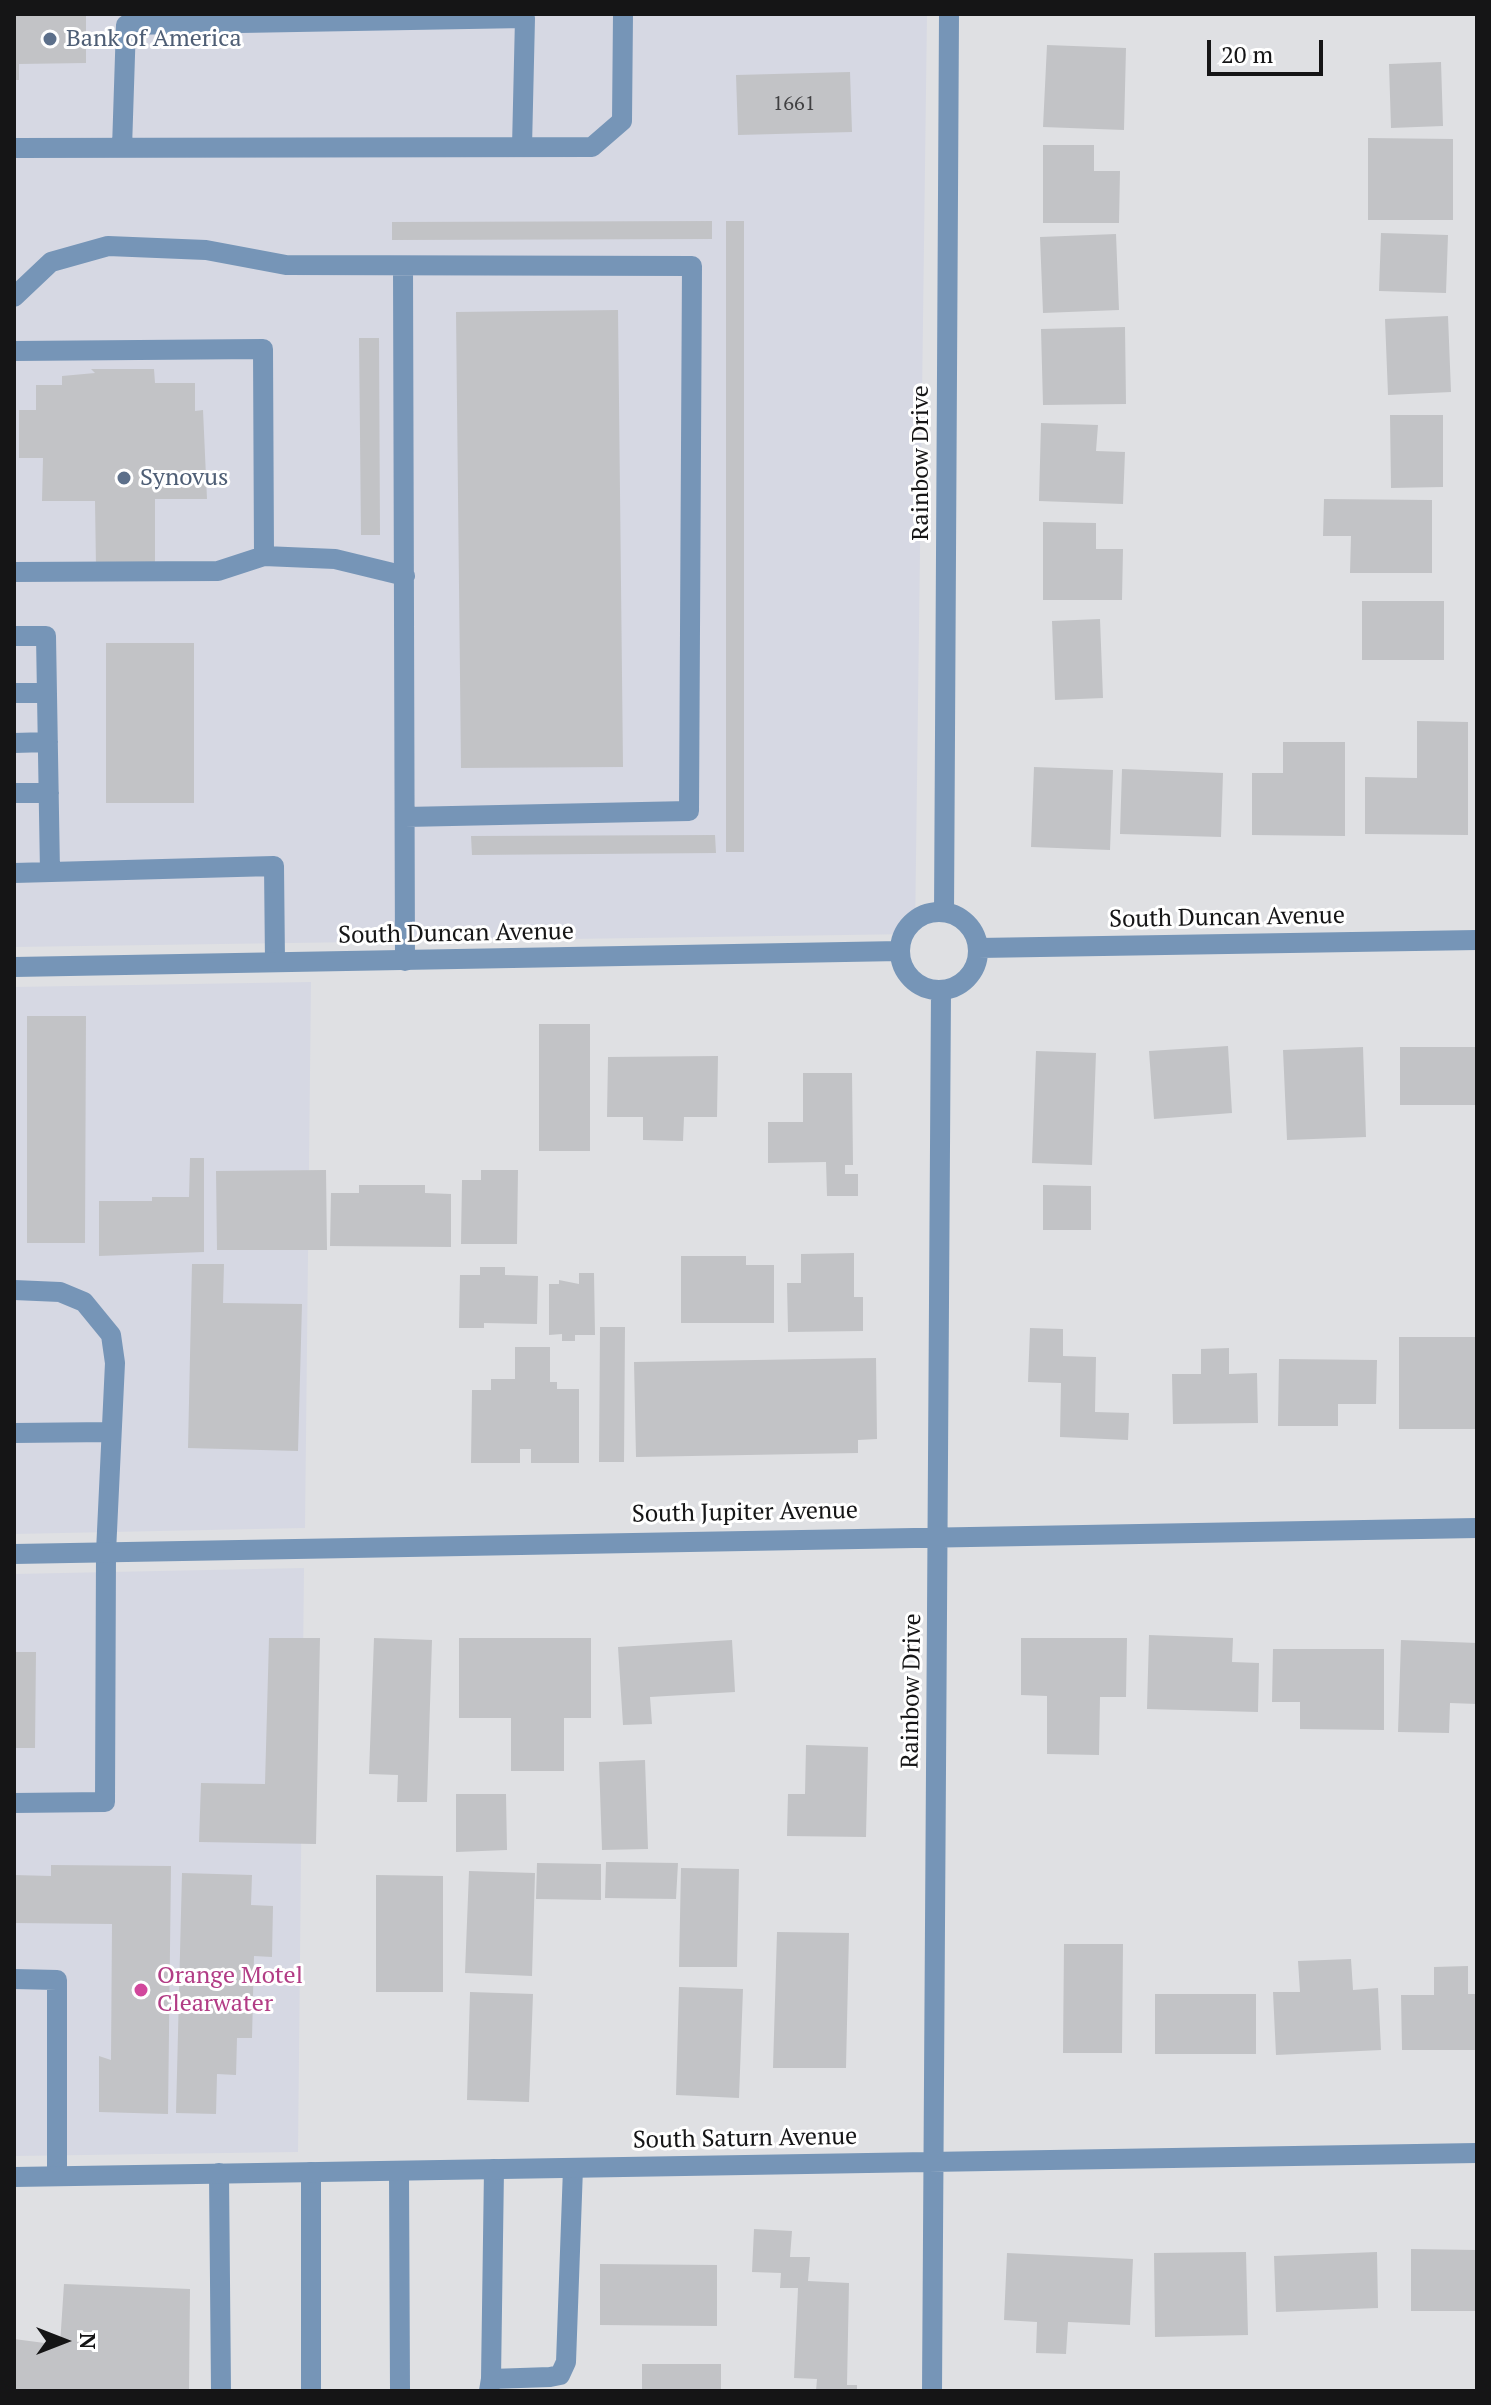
<!DOCTYPE html>
<style>
body{margin:0}
#map{position:relative;width:1491px;height:2405px;overflow:hidden;background:#dfe0e3;font-family:"PT Serif",serif}
canvas{display:block}
.frame{position:absolute;inset:0;border:16px solid #151516;pointer-events:none}
.north{position:absolute;left:24px;top:2301px;width:80px;height:80px;-webkit-text-stroke:6px #fff;paint-order:stroke;rotate:90deg;font-size:22px;font-weight:700;line-height:32px;text-align:center;color:#151516}
.north::after{content:'';display:block;margin:auto;width:28px;height:36px;background:#151516;clip-path:polygon(50% 0,100% 100%,50% 72%,0 100%)}
.scale{position:absolute;left:1207px;top:40px;width:116px;height:36px;box-sizing:border-box;border:4px solid #151516;border-top:0;padding-left:10px;font-size:24px;line-height:28px;white-space:nowrap;color:#151516;-webkit-text-stroke:6px #fff;paint-order:stroke}
</style>
<div id="map">
<canvas width="1491" height="2405"></canvas>
<div class="frame"></div>
<div class="north">N</div>
<div class="scale">20 m</div>
</div>
<script>
const context = document.querySelector('canvas').getContext('2d');
context.lineJoin = 'round';
function fill(path, color) {
  context.fillStyle = color;
  context.fill(path, 'evenodd');
}
function shape(rows) {
  const path = new Path2D();
  for (const r of rows) {
    if (r.length === 3) {
      path.moveTo(r[0] + r[2], r[1]);
      path.arc(r[0], r[1], r[2], 0, 2 * Math.PI);
      continue;
    }
    path.moveTo(r[0], r[1]);
    for (let i = 2; i < r.length; i += 2) path.lineTo(r[i], r[i + 1]);
  }
  return path;
}
function stroke(path, color, width, dash) {
  context.strokeStyle = color;
  context.lineWidth = width;
  context.lineCap = dash ? 'butt' : 'round';
  context.setLineDash(dash || []);
  context.stroke(path);
}
function write(font, color, halo, rows, align = 'center') {
  context.font = font + ' "PT Serif",serif';
  context.lineWidth = 6;
  context.setLineDash([]);
  context.textBaseline = 'middle';
  context.strokeStyle = halo;
  context.fillStyle = color;
  for (const [text, x, y, turn = 0] of rows) {
    context.save();
    context.translate(x, y);
    context.rotate((+turn || 0) * Math.PI / 180);
    context.textAlign = isNaN(turn) ? turn : align;
    if (halo) context.strokeText(text, 0, 0);
    context.fillText(text, 0, 0);
    context.restore();
  }
}
const built = shape([
 [14,14,927,14,915,934,14,947],
 [311,982,305,1528,14,1534,14,987],
 [304,1568,298,2152,14,2156,14,1574]
]);
const building = shape([
 [14,14,86,14,86,63,19,64,19,80,14,80],
 [1047,45,1126,48,1124,130,1043,127],
 [1441,62,1443,126,1391,128,1389,64],
 [850,72,852,132,738,135,736,75],
 [1368,138,1453,139,1453,220,1368,220],
 [1043,145,1094,145,1094,171,1120,171,1119,223,1043,223],
 [712,221,712,239,392,240,392,222],
 [726,221,744,221,744,852,726,852],
 [1381,233,1448,235,1446,293,1379,291],
 [1116,234,1119,310,1043,313,1040,237],
 [618,310,623,767,461,768,456,312],
 [1448,316,1451,392,1388,395,1385,319],
 [1125,327,1126,404,1043,405,1041,329],
 [359,338,379,338,380,535,361,535],
 [91,369,154,369,155,383,195,383,195,411,203,410,207,499,155,499,155,566,96,567,95,501,42,501,43,458,19,458,19,410,36,410,36,385,62,385,62,376,95,373],
 [1390,415,1443,415,1443,487,1391,488],
 [1041,423,1098,425,1096,451,1125,452,1123,504,1039,501],
 [1324,499,1432,500,1432,573,1350,573,1351,536,1323,536],
 [1043,522,1096,523,1096,549,1123,549,1122,600,1043,600],
 [1362,601,1444,601,1444,660,1362,660],
 [1100,619,1103,698,1055,700,1052,621],
 [106,643,194,643,194,803,106,803],
 [1417,721,1468,722,1468,835,1365,834,1365,777,1417,778],
 [1283,742,1345,742,1345,836,1252,835,1252,773,1283,773],
 [1034,767,1113,770,1110,850,1031,847],
 [1122,769,1223,773,1221,837,1120,834],
 [715,835,716,853,472,855,471,836],
 [27,1016,86,1016,85,1243,27,1243],
 [539,1024,590,1024,590,1151,539,1151],
 [1228,1046,1232,1113,1154,1119,1149,1051],
 [1363,1047,1366,1137,1287,1140,1283,1050],
 [1400,1047,1477,1047,1477,1105,1400,1105],
 [1036,1051,1096,1053,1092,1165,1032,1163],
 [718,1056,717,1117,684,1117,683,1141,643,1140,643,1117,607,1117,608,1057],
 [803,1073,852,1073,853,1165,845,1165,845,1174,858,1174,858,1196,827,1196,826,1162,768,1163,768,1122,803,1122],
 [190,1158,204,1158,204,1252,99,1256,99,1201,152,1201,152,1197,189,1197],
 [326,1170,327,1250,217,1250,216,1171],
 [481,1170,518,1170,517,1244,461,1244,462,1180,481,1180],
 [359,1185,425,1185,425,1193,451,1194,451,1247,330,1246,331,1193,359,1193],
 [1043,1185,1091,1186,1091,1230,1043,1230],
 [854,1253,854,1297,863,1297,863,1331,788,1332,787,1283,801,1283,801,1254],
 [681,1256,746,1256,746,1265,774,1265,774,1323,681,1323],
 [192,1264,224,1264,223,1303,302,1304,298,1451,188,1448],
 [480,1267,505,1267,505,1275,538,1276,537,1324,484,1323,484,1328,459,1328,460,1275,480,1275],
 [579,1273,594,1273,595,1335,575,1335,575,1341,562,1341,562,1334,549,1335,549,1284,559,1284,559,1280,579,1284],
 [600,1327,625,1327,624,1462,599,1462],
 [1030,1328,1063,1329,1063,1356,1096,1357,1095,1412,1129,1413,1128,1440,1060,1437,1061,1383,1028,1382],
 [1399,1337,1477,1337,1477,1429,1399,1429],
 [515,1347,550,1347,550,1382,557,1382,557,1389,579,1389,579,1463,531,1463,531,1449,520,1449,520,1463,471,1463,472,1390,491,1390,491,1379,515,1379],
 [1229,1348,1229,1374,1257,1373,1258,1423,1173,1424,1172,1374,1201,1374,1201,1349],
 [876,1358,877,1439,858,1440,858,1453,636,1457,634,1362],
 [1279,1359,1377,1360,1376,1404,1338,1404,1338,1426,1278,1426],
 [1149,1635,1233,1638,1232,1662,1259,1663,1258,1712,1147,1709],
 [269,1638,320,1638,316,1844,199,1842,201,1783,265,1784],
 [374,1638,432,1640,427,1802,397,1802,398,1775,369,1774],
 [459,1638,591,1638,591,1718,564,1718,564,1771,511,1771,511,1718,459,1718],
 [1021,1638,1127,1638,1126,1697,1100,1697,1099,1755,1047,1754,1047,1696,1021,1695],
 [732,1640,735,1692,650,1697,652,1724,623,1725,618,1647],
 [1401,1640,1477,1643,1477,1704,1450,1703,1449,1733,1398,1732],
 [1273,1649,1384,1649,1384,1730,1300,1729,1300,1702,1272,1702],
 [14,1652,36,1652,35,1748,14,1748],
 [806,1745,868,1747,866,1837,787,1836,788,1794,805,1794],
 [645,1760,648,1849,602,1850,599,1762],
 [456,1794,506,1794,507,1850,456,1852],
 [606,1862,678,1863,676,1899,605,1898],
 [537,1863,601,1864,601,1900,536,1899],
 [51,1865,171,1866,168,2114,99,2112,99,2056,111,2060,112,1924,14,1923,14,1875,51,1876],
 [681,1868,739,1869,737,1967,679,1967],
 [469,1871,535,1873,532,1976,465,1973],
 [182,1873,252,1875,251,1905,273,1906,272,1957,254,1956,252,2038,237,2038,236,2075,217,2074,216,2114,176,2113],
 [376,1875,443,1876,443,1992,376,1992],
 [777,1932,849,1933,846,2068,773,2068],
 [1064,1944,1123,1944,1122,2053,1063,2053],
 [1351,1959,1353,1990,1378,1988,1381,2050,1276,2055,1273,1992,1300,1992,1298,1961],
 [1468,1966,1468,1994,1477,1994,1477,2050,1402,2050,1401,1995,1434,1995,1434,1967],
 [679,1987,743,1989,739,2098,676,2095],
 [470,1992,533,1994,529,2102,467,2100],
 [1155,1994,1256,1994,1256,2054,1155,2054],
 [754,2229,792,2231,790,2257,810,2257,808,2281,849,2283,847,2385,857,2385,857,2391,816,2391,817,2379,794,2378,798,2288,780,2288,781,2273,752,2272],
 [1411,2249,1477,2250,1477,2311,1411,2311],
 [1246,2252,1248,2335,1155,2337,1154,2253],
 [1377,2252,1378,2308,1276,2312,1274,2256],
 [1007,2253,1133,2259,1130,2325,1068,2322,1066,2354,1036,2353,1037,2322,1004,2320],
 [600,2264,717,2265,717,2326,600,2325],
 [64,2284,190,2289,189,2391,14,2391,14,2339,60,2345],
 [642,2364,721,2364,721,2391,642,2391]
]);
const lane = shape([
 [14,148,592,147,622,121,623,14],
 [122,148,126,25,525,18,522,147],
 [403,267,405,961],
 [14,297,51,262,108,246,206,250,286,265,692,266,689,811,405,817],
 [14,351,263,349,264,556,335,559,405,576],
 [14,572,218,571,264,556],
 [14,636,46,636,50,872],
 [14,693,47,693],
 [14,743,48,742],
 [14,793,49,793],
 [14,873,274,866,275,962],
 [14,1290,60,1292,84,1302,111,1335,115,1363,106,1552,105,1802,14,1803],
 [14,1433,111,1432],
 [14,1979,57,1980,57,2176],
 [399,2171,400,2391],
 [311,2172,311,2391],
 [219,2173,221,2391],
 [491,2379,494,2169],
 [489,2391,491,2379,550,2377,560,2375,566,2362,573,2168]
]);
const street = shape([
 [939,951,39],
 [944,912,949,14],
 [978,948,1477,940],
 [14,967,900,951],
 [14,1554,1477,1528],
 [14,2177,1477,2153],
 [932,2391,941,991]
]);
const markers = [
 [50,39,8,"#5c6f8a"],
 [124,478,8,"#5c6f8a"],
 [141,1990,8,"#d1479c"]
];
const numberNames = [
 ["1661",794,104]
];
const serviceNames = [
 ["Bank of America",66,39],
 ["Synovus",140,478]
];
const streetNames = [
 ["Rainbow Drive",921,463,-90],
 ["South Duncan Avenue",1227,918,-1],
 ["South Duncan Avenue",456,934,-1],
 ["South Jupiter Avenue",745,1513,-1],
 ["Rainbow Drive",912,1691,-89],
 ["South Saturn Avenue",745,2139,-1]
];
const hotelNames = [
 ["Orange Motel",157,1976],
 ["Clearwater",157,2004]
];
fill(built, '#d6d8e3');
fill(building, '#c2c3c6');
stroke(lane, '#7695b7', 20);
stroke(street, '#7695b7', 20);
for (const [x, y, r, color] of markers) {
  const dot = new Path2D();
  dot.arc(x, y, r, 0, 2 * Math.PI);
  context.fillStyle = color;
  context.fill(dot);
  stroke(dot, '#fff', 3);
}
write('20px', '#404042', null, numberNames);
write('24px', '#4e5e75', '#fff', serviceNames, 'left');
write('24px', '#151516', '#fff', streetNames);
write('24px', '#b23c85', '#fff', hotelNames, 'left');
</script>
